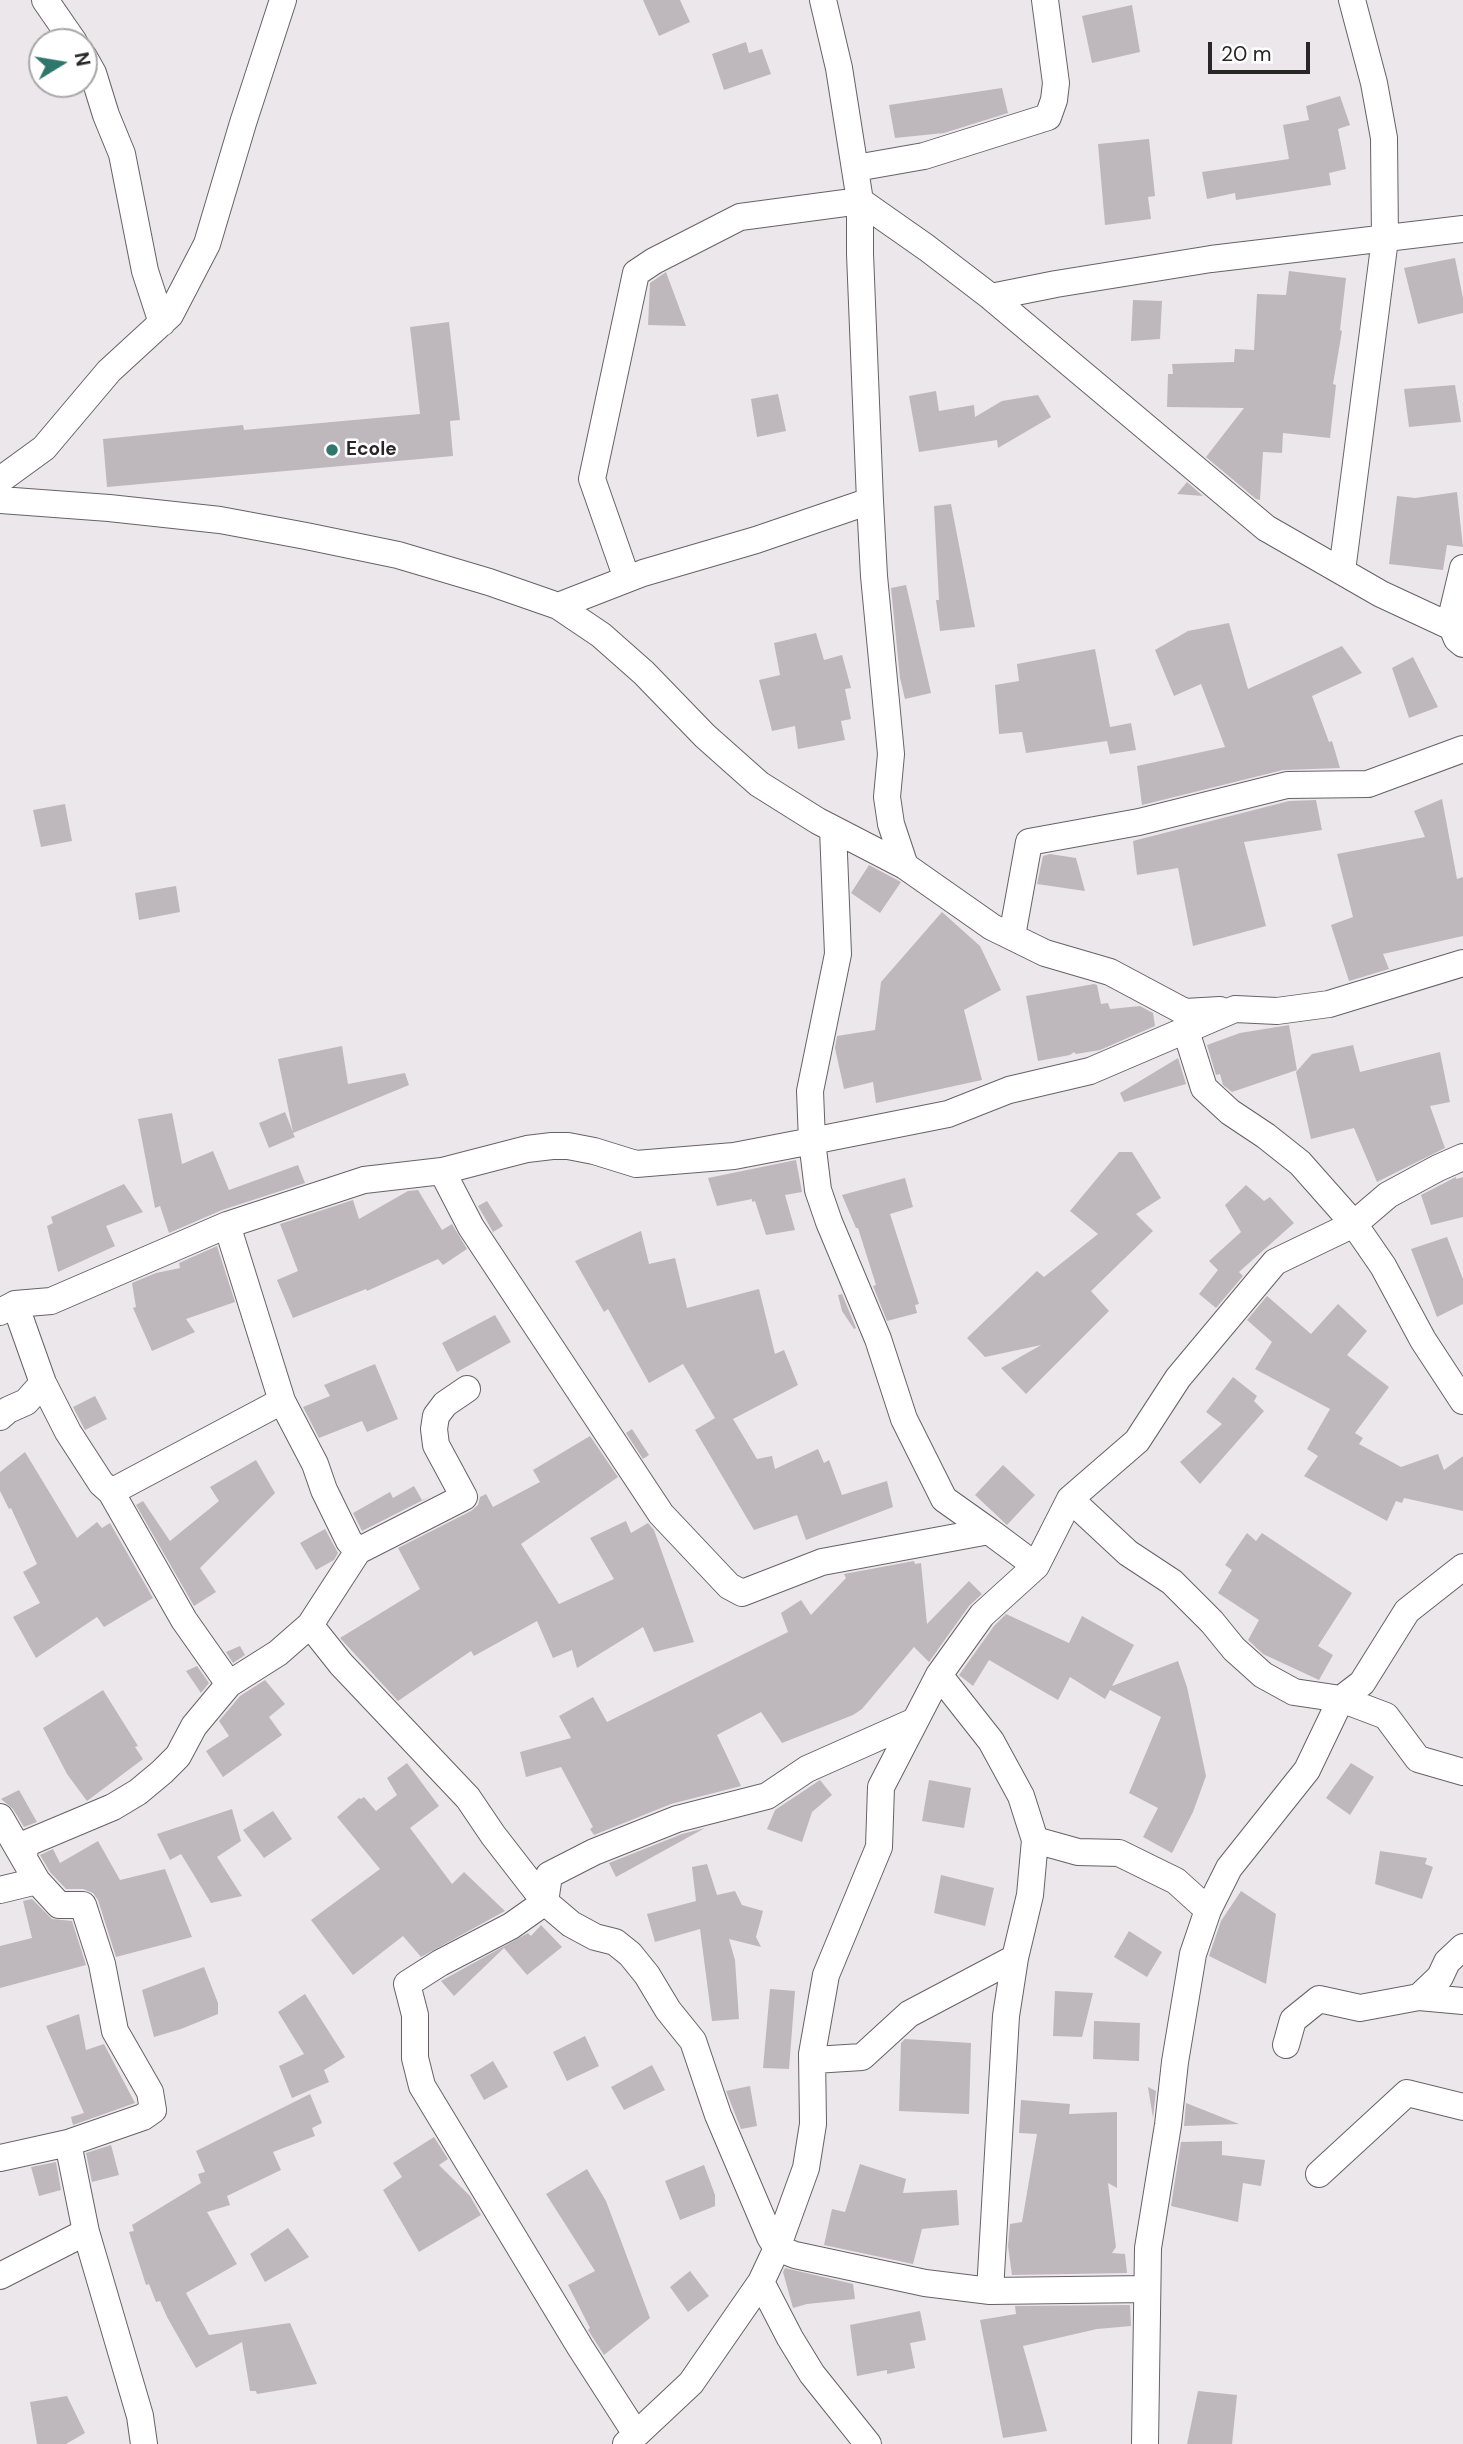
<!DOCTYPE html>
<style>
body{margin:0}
#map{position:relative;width:1463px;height:2444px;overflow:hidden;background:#ece7eb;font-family:"DM Sans",sans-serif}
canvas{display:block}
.north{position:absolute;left:28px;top:28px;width:70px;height:70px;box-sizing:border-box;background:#fff;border:2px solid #a9a8a9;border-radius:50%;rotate:79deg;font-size:19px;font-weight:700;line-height:28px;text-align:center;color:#282627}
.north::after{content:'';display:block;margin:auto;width:24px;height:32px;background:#2f766d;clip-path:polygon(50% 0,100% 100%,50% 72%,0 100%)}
.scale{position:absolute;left:1208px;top:42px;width:102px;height:32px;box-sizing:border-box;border:4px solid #282627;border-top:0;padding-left:9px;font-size:21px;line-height:24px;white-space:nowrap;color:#282627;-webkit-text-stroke:5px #fff;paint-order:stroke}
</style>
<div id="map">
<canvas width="1463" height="2444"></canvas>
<div class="north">N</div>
<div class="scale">20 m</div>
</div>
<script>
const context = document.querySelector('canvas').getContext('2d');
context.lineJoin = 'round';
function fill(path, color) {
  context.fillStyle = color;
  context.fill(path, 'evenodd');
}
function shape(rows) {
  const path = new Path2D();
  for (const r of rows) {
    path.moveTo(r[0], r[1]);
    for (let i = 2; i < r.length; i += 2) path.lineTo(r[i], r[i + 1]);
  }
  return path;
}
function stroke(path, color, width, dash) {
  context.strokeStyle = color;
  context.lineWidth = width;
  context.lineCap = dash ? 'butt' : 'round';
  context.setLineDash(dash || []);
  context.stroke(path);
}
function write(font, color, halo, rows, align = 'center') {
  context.font = font + ' "DM Sans",sans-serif';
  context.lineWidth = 5;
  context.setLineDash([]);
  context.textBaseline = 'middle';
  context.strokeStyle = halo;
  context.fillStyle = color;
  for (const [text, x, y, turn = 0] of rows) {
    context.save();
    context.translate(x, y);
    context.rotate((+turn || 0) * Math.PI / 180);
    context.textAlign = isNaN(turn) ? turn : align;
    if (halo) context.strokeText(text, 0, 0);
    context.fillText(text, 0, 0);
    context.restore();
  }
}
const building = shape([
 [643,0,680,0,690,22,659,36],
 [1132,5,1140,52,1092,63,1082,16],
 [746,42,749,53,762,49,771,74,724,90,712,54],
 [1002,88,1008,113,944,133,895,138,889,105],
 [1340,96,1350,125,1338,129,1346,169,1329,173,1331,185,1236,200,1235,193,1207,199,1202,172,1289,159,1283,125,1309,120,1306,106],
 [1149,139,1155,196,1148,197,1151,219,1105,225,1098,144],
 [1455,258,1463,298,1463,313,1418,324,1404,268],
 [1289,271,1346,278,1340,330,1342,331,1333,384,1336,385,1330,438,1283,433,1282,453,1263,452,1260,500,1256,499,1206,457,1244,408,1167,407,1168,374,1173,374,1172,364,1234,362,1235,349,1254,350,1257,294,1286,295],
 [666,272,686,326,648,325,650,283],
 [1133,300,1162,301,1160,339,1131,341],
 [449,322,460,420,450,421,453,456,107,487,103,439,243,425,244,430,420,414,410,327],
 [1455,385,1461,422,1409,427,1404,389],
 [936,391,939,411,974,405,975,417,1002,401,1038,395,1051,417,998,448,997,440,919,452,909,396],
 [778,394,786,431,757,437,751,399],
 [1187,482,1203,496,1177,494],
 [1457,492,1463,547,1447,545,1443,570,1389,564,1397,496,1415,498],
 [951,504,975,627,940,631,936,600,939,600,934,506],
 [906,585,931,693,905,699,900,678,891,588],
 [1229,623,1248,689,1342,646,1362,673,1312,696,1329,742,1332,741,1340,768,1283,770,1142,805,1137,766,1225,747,1201,684,1174,696,1155,650,1188,631],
 [816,633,824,660,842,655,851,688,845,689,851,719,841,721,845,740,798,749,795,726,772,731,759,680,780,675,774,643],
 [1095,649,1110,727,1131,723,1136,750,1110,754,1107,741,1026,753,1022,732,999,734,995,685,1019,681,1017,664],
 [1413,657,1438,707,1409,718,1392,668],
 [1442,799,1457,879,1463,877,1463,936,1383,954,1389,969,1349,981,1331,925,1353,917,1337,854,1425,837,1414,811],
 [1316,800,1322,830,1244,842,1266,926,1193,946,1178,868,1137,875,1133,841,1289,801],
 [65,804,72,841,41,847,33,810],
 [1050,854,1076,858,1085,891,1037,884,1043,856],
 [869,865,901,882,880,913,851,893],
 [176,886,180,912,139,920,135,893],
 [942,912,980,946,1001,990,964,1010,982,1080,876,1103,873,1082,844,1089,835,1048,837,1036,875,1030,881,982],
 [1094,984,1097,985,1101,1004,1108,1003,1110,1009,1140,1006,1153,1013,1155,1026,1100,1050,1076,1054,1074,1052,1070,1055,1038,1061,1026,996],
 [1289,1025,1297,1070,1232,1092,1223,1085,1220,1074,1216,1075,1207,1045,1240,1033],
 [1353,1045,1360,1072,1440,1052,1450,1102,1430,1106,1445,1148,1377,1182,1354,1128,1311,1139,1296,1072,1312,1054],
 [342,1046,348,1084,405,1073,409,1085,293,1133,295,1137,269,1148,259,1123,285,1112,293,1132,278,1059],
 [1178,1058,1186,1084,1124,1102,1120,1093],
 [172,1113,182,1164,213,1151,229,1190,298,1165,305,1183,222,1210,169,1233,160,1206,155,1208,138,1119],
 [1119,1152,1132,1152,1161,1198,1136,1214,1153,1231,1091,1291,1109,1311,1026,1394,1001,1368,1041,1345,985,1357,967,1338,1037,1271,1044,1277,1098,1234,1070,1211],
 [796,1160,802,1192,785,1195,795,1230,766,1235,755,1201,752,1202,752,1199,717,1206,708,1178],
 [1456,1177,1456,1179,1463,1177,1463,1217,1431,1225,1421,1195],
 [905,1178,913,1207,890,1214,919,1304,915,1305,917,1313,887,1321,873,1286,876,1285,858,1228,856,1228,842,1195],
 [124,1184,143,1212,106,1226,115,1246,58,1272,47,1226,53,1223,51,1217],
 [1246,1185,1264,1201,1270,1197,1294,1223,1239,1272,1243,1276,1216,1308,1199,1294,1218,1270,1209,1261,1241,1232,1225,1205],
 [418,1190,442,1230,452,1224,467,1249,443,1265,438,1259,367,1291,366,1289,293,1318,277,1280,298,1271,280,1224,353,1200,359,1219,408,1191],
 [487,1201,503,1226,493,1232,478,1206],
 [641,1231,649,1264,675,1258,687,1308,759,1289,775,1354,784,1350,798,1385,733,1419,757,1459,772,1456,775,1469,818,1449,824,1463,829,1460,842,1495,887,1481,893,1507,806,1540,797,1515,754,1530,695,1430,715,1418,683,1364,649,1383,608,1309,604,1312,575,1261],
 [1447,1237,1463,1279,1463,1304,1437,1317,1411,1249],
 [217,1246,235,1302,186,1319,195,1332,152,1351,133,1308,136,1307,132,1283,156,1273,180,1268,179,1263],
 [842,1294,856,1328,854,1329,842,1311,838,1295],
 [1267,1296,1311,1334,1338,1304,1367,1331,1347,1355,1389,1387,1355,1433,1363,1438,1359,1444,1401,1467,1438,1454,1444,1470,1463,1456,1463,1511,1404,1498,1402,1503,1396,1501,1387,1521,1304,1476,1318,1456,1307,1449,1330,1409,1255,1369,1272,1342,1247,1320],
 [495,1315,511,1342,457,1372,442,1343],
 [375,1364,398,1419,367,1432,362,1421,319,1438,303,1407,330,1396,324,1385],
 [1233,1377,1257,1396,1254,1401,1264,1411,1200,1484,1180,1462,1222,1424,1206,1412],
 [95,1396,107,1419,85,1430,73,1407],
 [632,1429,649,1455,643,1459,626,1433],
 [590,1436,618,1477,521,1544,559,1604,614,1579,590,1538,626,1521,631,1533,648,1523,654,1530,694,1642,654,1652,643,1627,577,1668,572,1650,553,1658,537,1621,474,1656,471,1651,398,1701,340,1638,420,1589,398,1548,471,1511,478,1505,480,1497,486,1494,493,1507,540,1482,533,1470],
 [25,1452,77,1538,97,1522,102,1528,110,1523,153,1598,104,1627,97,1617,36,1658,13,1617,40,1603,23,1572,37,1564,11,1508,9,1509,0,1491,0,1472],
 [256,1460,275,1493,200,1568,216,1592,194,1606,136,1505,143,1501,170,1541,219,1501,210,1487],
 [1003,1465,1035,1495,1007,1525,975,1495],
 [414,1486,422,1500,431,1496,362,1531,353,1513,390,1492,393,1498],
 [325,1529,338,1553,334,1560,316,1570,300,1543],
 [1247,1533,1256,1541,1262,1533,1352,1593,1318,1646,1333,1655,1319,1680,1263,1654,1248,1640,1259,1620,1218,1593,1232,1570,1225,1565],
 [914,1561,915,1564,921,1563,927,1624,969,1581,982,1594,969,1606,929,1662,914,1647,862,1709,853,1715,782,1743,761,1712,717,1735,741,1786,671,1804,594,1835,590,1829,593,1827,561,1767,526,1777,520,1752,571,1738,559,1716,593,1697,607,1722,788,1632,781,1613,801,1600,811,1615,846,1578,844,1574],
 [1006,1614,1069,1643,1082,1616,1134,1645,1112,1686,1178,1661,1187,1687,1206,1776,1193,1812,1172,1853,1143,1837,1158,1808,1129,1793,1161,1717,1110,1690,1105,1699,1070,1677,1058,1700,989,1660,973,1686,959,1675,994,1626],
 [240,1646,245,1655,233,1663,226,1652],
 [197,1666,209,1683,201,1693,186,1671],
 [265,1680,285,1704,269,1717,282,1735,223,1777,206,1751,229,1736,219,1721,240,1696],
 [103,1690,138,1746,135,1747,143,1759,87,1801,67,1774,43,1728],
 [407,1763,439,1806,410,1828,452,1884,464,1872,505,1911,421,1957,403,1936,353,1975,311,1920,380,1869,337,1817,359,1798,361,1799,364,1797,376,1811,397,1795,387,1778],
 [1351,1763,1374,1777,1350,1815,1326,1798],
 [820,1780,832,1795,812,1812,802,1842,767,1829,775,1810],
 [929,1780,971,1788,964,1828,922,1821],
 [19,1790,37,1822,24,1827,13,1809,1,1799],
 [232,1809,241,1841,217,1857,242,1896,211,1903,181,1854,170,1860,157,1834],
 [273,1811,292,1839,264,1858,243,1830],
 [705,1828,616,1877,609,1863,682,1834],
 [98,1841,120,1880,165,1869,192,1937,116,1957,98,1900,93,1893,83,1889,66,1889,50,1872,40,1855,53,1849,60,1863],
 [1380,1851,1427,1858,1425,1864,1433,1867,1422,1899,1375,1884],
 [707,1864,717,1895,735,1891,742,1905,763,1911,756,1937,761,1947,729,1939,735,1960,739,2019,712,2021,700,1929,655,1942,647,1914,696,1901,692,1867],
 [941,1875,994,1888,985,1926,934,1913],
 [1241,1891,1276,1914,1266,1984,1209,1956,1221,1921],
 [32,1899,52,1919,72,1921,86,1965,0,1988,0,1946,32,1938,23,1901],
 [541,1925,562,1947,527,1975,504,1948,454,1996,441,1981,528,1933,531,1936],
 [1129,1931,1162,1952,1147,1977,1114,1957],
 [204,1967,218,2003,218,2014,181,2029,154,2037,142,1990],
 [770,1989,795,1991,789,2069,763,2068],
 [1055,1991,1093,1993,1082,2037,1053,2036],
 [305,1994,345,2057,324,2070,329,2082,292,2098,279,2066,304,2054,278,2012],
 [79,2014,86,2050,104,2044,135,2103,73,2125,71,2117,84,2113,46,2026],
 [1094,2021,1140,2023,1139,2061,1093,2059],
 [585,2036,599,2066,567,2081,553,2052],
 [905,2039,971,2043,969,2114,899,2111,901,2043],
 [493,2061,508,2087,484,2100,470,2075],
 [652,2065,665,2090,624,2110,611,2087],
 [750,2086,757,2126,741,2129,726,2091],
 [1148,2087,1156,2091,1153,2118],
 [310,2094,322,2123,312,2128,315,2136,273,2152,281,2170,227,2196,230,2205,207,2212,237,2264,186,2293,209,2335,290,2323,317,2384,257,2394,256,2391,250,2391,242,2342,196,2368,167,2317,160,2301,156,2302,149,2284,146,2285,129,2232,134,2231,132,2225,201,2183,198,2174,205,2172,196,2151],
 [1021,2100,1070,2104,1069,2114,1117,2112,1117,2188,1108,2183,1116,2247,1112,2253,1125,2254,1127,2273,1012,2275,1008,2246,1010,2224,1022,2222,1037,2134,1019,2133],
 [1186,2103,1239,2124,1184,2126],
 [434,2137,448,2159,439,2165,470,2196,481,2215,419,2252,383,2190,402,2177,393,2163],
 [1222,2141,1222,2155,1265,2160,1261,2186,1243,2183,1238,2222,1171,2206,1181,2142],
 [111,2145,119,2175,92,2182,86,2153],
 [56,2162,61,2190,39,2196,31,2167],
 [860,2164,906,2179,903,2193,957,2190,959,2225,922,2229,913,2264,824,2245,832,2209,845,2212],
 [704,2165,715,2195,715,2206,680,2220,665,2181],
 [587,2169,606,2201,650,2318,604,2355,588,2330,590,2328,568,2285,595,2271,546,2194],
 [288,2228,309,2257,265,2282,250,2254],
 [785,2268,853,2284,855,2299,807,2304,793,2308,783,2272],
 [690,2271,709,2296,688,2312,670,2287],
 [1130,2305,1131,2326,1097,2329,1023,2346,1047,2431,1003,2438,980,2320,1016,2314,1015,2306],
 [920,2311,926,2340,910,2343,915,2368,887,2374,887,2370,857,2376,850,2325],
 [1198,2391,1237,2395,1232,2444,1187,2444],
 [67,2396,85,2433,66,2444,37,2444,30,2402]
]);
const street = shape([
 [45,0,74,42],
 [823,0,839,68,860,201,860,254,870,501,874,576,891,754,887,797,891,824,905,866,992,927,1045,953,1110,972,1185,1012,1220,1010],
 [84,57,93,73,106,115,122,154,145,271,162,323],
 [856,168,924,156,1048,117,1054,100,1056,83,1045,0],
 [991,297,1056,284,1211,259,1463,229],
 [0,480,44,448,109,371,170,315,207,244,243,123,283,0],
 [0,500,109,508,220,520,306,536,398,555,489,582,558,606,601,635,644,673,705,736,759,784,818,821,905,866],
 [1463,568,1453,610,1452,627,1457,639,1463,644],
 [1342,571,1385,239,1384,138,1374,83,1352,0],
 [627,579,592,479,636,273,654,261,740,217,860,201,927,248,991,297,1266,528,1381,594,1452,627],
 [558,606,643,573,756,540,870,501],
 [833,829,838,954,810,1091,812,1141,818,1190,829,1222,878,1339,904,1419,944,1499,989,1531],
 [1012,936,1029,842,1139,822,1287,785,1368,784,1463,749],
 [1186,1031,1204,1088,1230,1112,1266,1136,1300,1163,1354,1224,1383,1266,1423,1340,1463,1401],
 [442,1171,471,1227,661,1514,729,1586,742,1593,822,1562,989,1531,1036,1566],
 [227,1225,282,1401,315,1464,324,1490,349,1541,358,1551],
 [15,1304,43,1383,68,1432,101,1483,111,1492,184,1620,229,1684],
 [0,1312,15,1304,51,1301,227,1225,364,1180,442,1171,527,1149,552,1146,568,1146,594,1151,636,1164,734,1156,812,1141,948,1114,1009,1090,1090,1071,1235,1009,1277,1011,1329,1004,1463,963],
 [0,1417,8,1410,26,1402,43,1383],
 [111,1492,282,1401],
 [1070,1499,1128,1553,1172,1582,1212,1622,1234,1649,1263,1675,1294,1692,1341,1699,1386,1716,1418,1759,1463,1772],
 [310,1625,341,1664,468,1798,493,1835,545,1902,571,1924,595,1937,615,1942,630,1954,647,1975,668,2010,693,2041,718,2115,770,2237,777,2248,795,2255,925,2283,990,2291,1147,2289],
 [939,1675,991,1741,1021,1796,1035,1840,1030,1895,1015,1958,1006,2016,990,2291],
 [0,1817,37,1881,59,1905,83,1905,102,1964,115,2031,150,2092,153,2110,143,2117,68,2143,86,2232,140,2416,144,2444],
 [1035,1840,1078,1852,1119,1853,1176,1881,1208,1910],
 [24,1858,25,1844,113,1807,138,1792,162,1772,178,1756,194,1726,229,1684,278,1653,310,1625,358,1551,464,1497,436,1445,434,1429,436,1416,445,1404,467,1389],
 [0,1890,37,1881],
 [1419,1997,1440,1977,1447,1962,1463,1947],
 [1286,2045,1293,2020,1319,1999,1360,2008,1419,1997,1463,2001],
 [814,2060,862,2057,909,2014,1015,1958],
 [0,2158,68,2143],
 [1319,2174,1407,2093,1463,2107],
 [0,2276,86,2232],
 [761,2282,790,2338,812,2374,868,2444],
 [636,2434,580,2347,422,2086,415,2058,415,2015,407,1984,440,1963,511,1926,545,1902,549,1875,594,1852,677,1819,767,1796,807,1769,915,1721],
 [626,2444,691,2383,761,2282,777,2248,806,2168,813,2124,812,2054,826,1975,879,1847,881,1787,939,1675,982,1615,1036,1566,1070,1499,1137,1441,1178,1378,1275,1262,1354,1224,1388,1195,1438,1168,1463,1157],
 [1145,2444,1148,2248,1168,2125,1175,2062,1193,1954,1208,1910,1229,1868,1307,1770,1341,1699,1362,1683,1407,1611,1463,1567]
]);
const markers = [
 [332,450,7,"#2f766d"]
];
const poiNames = [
 ["Ecole",346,450]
];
fill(building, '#beb8bc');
stroke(street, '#676266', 28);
stroke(street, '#fff', 26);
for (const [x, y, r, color] of markers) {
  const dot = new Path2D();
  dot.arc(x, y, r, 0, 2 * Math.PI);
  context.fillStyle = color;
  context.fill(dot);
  stroke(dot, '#fff', 2.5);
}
write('bold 19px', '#282627', '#fff', poiNames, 'left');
</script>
